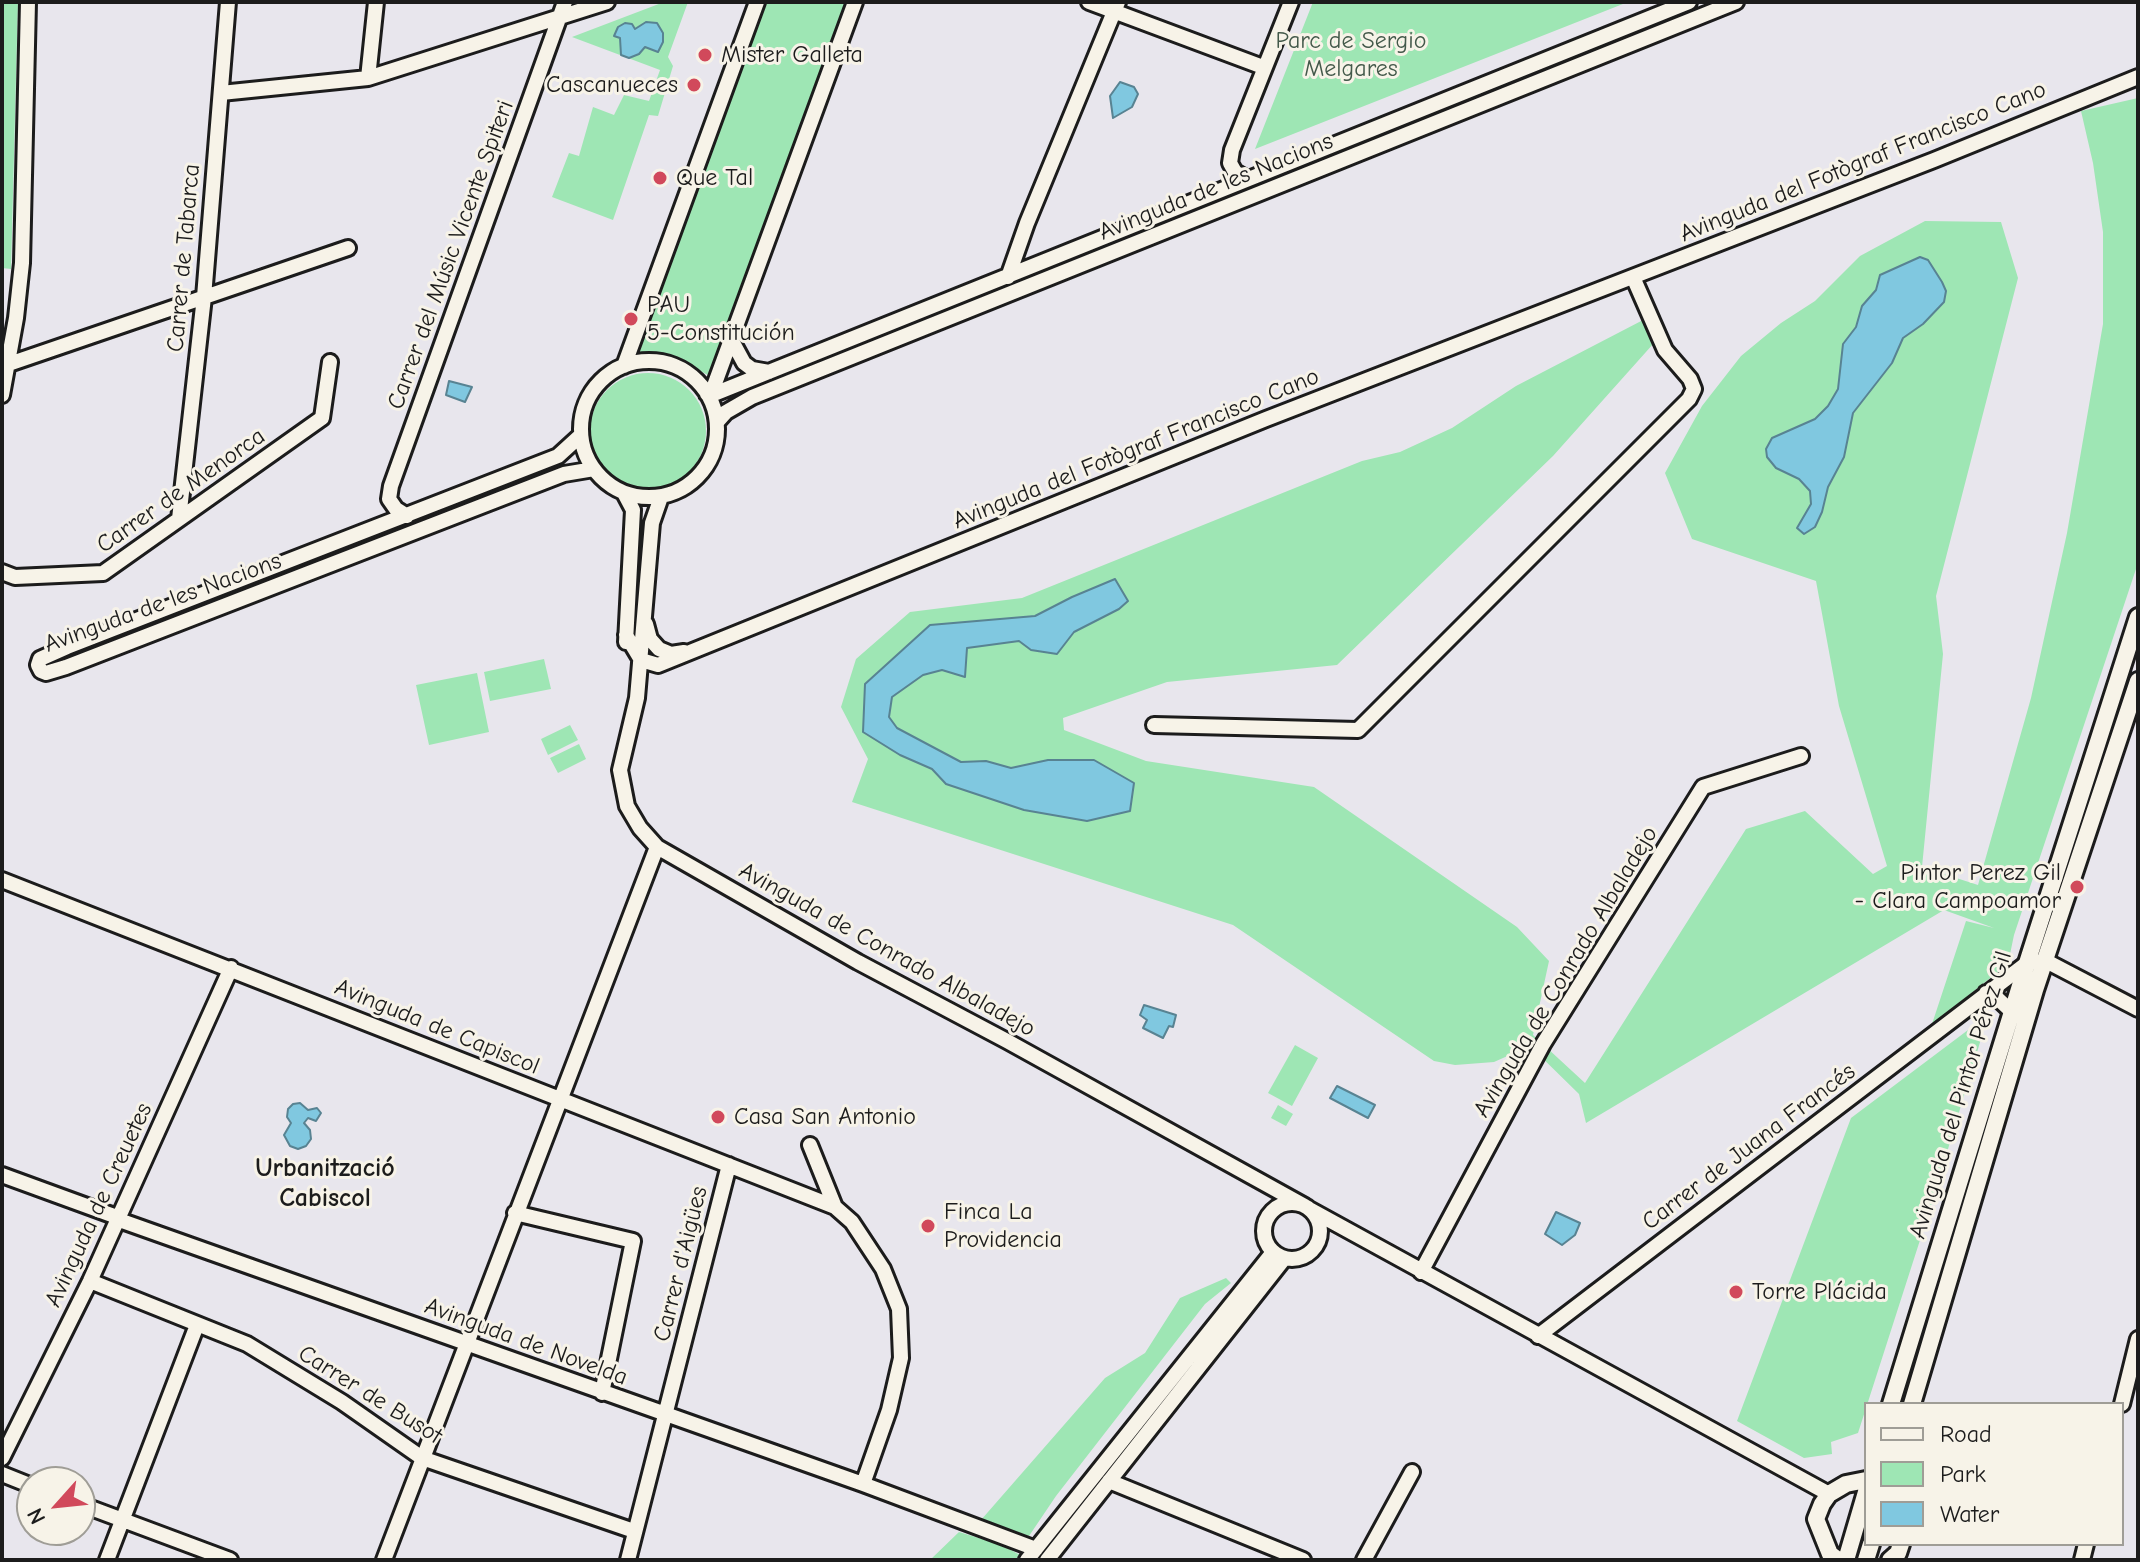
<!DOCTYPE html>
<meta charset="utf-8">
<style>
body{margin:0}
#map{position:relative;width:2140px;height:1562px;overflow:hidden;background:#e8e6ed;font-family:"Comic Neue",sans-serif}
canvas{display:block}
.frame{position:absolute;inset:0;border:4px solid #1c1c1c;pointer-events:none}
.legend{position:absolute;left:1864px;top:1402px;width:260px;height:144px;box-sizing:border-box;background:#f7f3e8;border:2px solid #9f9d96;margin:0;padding:10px 14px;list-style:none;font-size:24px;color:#1c1c1c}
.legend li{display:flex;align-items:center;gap:16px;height:40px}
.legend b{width:40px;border:2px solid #9f9d96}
.north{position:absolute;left:16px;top:1466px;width:80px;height:80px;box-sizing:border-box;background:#f7f3e8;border:2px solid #9f9d96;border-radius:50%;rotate:243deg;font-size:22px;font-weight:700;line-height:32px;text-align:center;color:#1c1c1c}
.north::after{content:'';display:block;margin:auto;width:28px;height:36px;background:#d1495b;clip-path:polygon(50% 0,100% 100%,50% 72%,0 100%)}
</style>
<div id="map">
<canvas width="2140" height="1562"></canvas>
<div class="frame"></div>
<ul class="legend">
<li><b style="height:10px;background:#f7f3e8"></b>Road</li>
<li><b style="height:22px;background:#9ee6b4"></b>Park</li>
<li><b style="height:22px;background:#80c8e0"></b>Water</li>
</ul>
<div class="north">N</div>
</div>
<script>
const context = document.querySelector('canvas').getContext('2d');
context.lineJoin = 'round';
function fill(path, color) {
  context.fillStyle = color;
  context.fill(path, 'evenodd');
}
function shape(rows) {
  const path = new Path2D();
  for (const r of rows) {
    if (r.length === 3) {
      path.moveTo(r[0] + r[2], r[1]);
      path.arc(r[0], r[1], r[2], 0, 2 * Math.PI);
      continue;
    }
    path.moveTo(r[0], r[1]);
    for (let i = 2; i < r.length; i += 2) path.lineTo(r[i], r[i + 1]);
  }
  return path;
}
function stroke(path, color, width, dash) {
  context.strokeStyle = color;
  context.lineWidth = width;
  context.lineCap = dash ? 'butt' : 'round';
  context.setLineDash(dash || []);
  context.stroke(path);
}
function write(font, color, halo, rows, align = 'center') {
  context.font = font + ' "Comic Neue",sans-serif';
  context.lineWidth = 6;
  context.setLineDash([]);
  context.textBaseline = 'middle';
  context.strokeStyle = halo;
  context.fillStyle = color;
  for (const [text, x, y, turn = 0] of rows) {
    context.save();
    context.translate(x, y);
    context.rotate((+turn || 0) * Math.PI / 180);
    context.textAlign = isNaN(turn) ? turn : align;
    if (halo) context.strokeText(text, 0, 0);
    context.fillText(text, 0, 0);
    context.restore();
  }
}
const green = shape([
 [2,2,18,2,11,269,2,268],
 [664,2,688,2,668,57,673,66,658,116,649,115,613,220,552,197,569,153,579,156,593,107,614,115,624,95,649,101,660,70,572,37],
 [765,2,847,2,708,375,682,362,651,356,635,356],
 [1313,2,1628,2,1255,149],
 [2138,98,2138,563,2014,935,2009,959,2003,968,1932,1024,1966,921,1994,928,1944,910,1586,1123,1579,1094,1530,1046,1494,1062,1455,1065,1434,1061,1233,925,852,802,868,759,841,707,856,659,910,612,1022,598,1362,461,1400,452,1452,428,1516,386,1645,319,1654,343,1553,456,1337,665,1167,682,1063,718,1064,730,1146,761,1314,787,1517,927,1549,961,1533,1035,1585,1083,1746,829,1805,811,1873,874,1887,866,1839,706,1816,581,1692,539,1665,473,1702,406,1741,356,1781,323,1815,301,1860,256,1925,221,2001,222,2018,278,1936,596,1943,654,1922,867,1978,885,2031,698,2067,533,2103,324,2103,232,2093,163,2081,111],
 [648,431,58],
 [544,659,551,689,490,701,484,672],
 [477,673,489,732,429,745,416,685],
 [570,725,578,740,548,755,541,739],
 [579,744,586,759,558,773,550,758],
 [1968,1030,1981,1039,1930,1209,1858,1433,1831,1442,1832,1454,1804,1458,1737,1421,1851,1118],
 [1295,1045,1318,1058,1292,1106,1268,1093],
 [1278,1105,1293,1114,1286,1126,1271,1118],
 [1226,1278,1231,1283,1205,1304,1056,1496,1029,1536,981,1520,1105,1378,1145,1353,1180,1298],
 [959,1532,1002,1545,1020,1555,1015,1560,930,1560]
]);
const water = shape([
 [646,22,657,23,663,33,663,42,658,52,645,47,639,54,629,58,621,55,620,38,614,36,618,27,625,23,632,24,635,29,646,22],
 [1120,82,1134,87,1138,94,1132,107,1113,118,1110,96,1120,82],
 [1920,257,1928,260,1942,282,1946,291,1944,302,1923,324,1903,338,1892,363,1853,413,1844,457,1828,487,1822,512,1815,527,1804,534,1797,528,1811,504,1810,491,1799,479,1776,468,1767,457,1766,449,1772,438,1815,419,1828,406,1838,389,1843,344,1856,327,1862,306,1876,290,1880,275,1920,257],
 [449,381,472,387,465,402,446,395,449,381],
 [1115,579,1128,601,1119,609,1074,632,1057,654,1031,650,1019,641,967,648,965,677,942,670,923,675,892,697,889,717,897,728,961,762,986,761,1011,768,1048,760,1094,760,1134,783,1130,811,1087,821,1024,810,946,784,932,769,900,755,863,732,865,684,930,625,1035,616,1072,597,1115,579],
 [1144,1005,1176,1015,1173,1027,1169,1026,1163,1038,1143,1028,1147,1020,1140,1015,1144,1005],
 [1337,1086,1375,1105,1368,1118,1330,1098,1337,1086],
 [300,1103,308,1110,317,1108,321,1113,316,1121,308,1118,304,1123,310,1130,311,1139,306,1146,298,1149,290,1146,284,1135,291,1123,287,1117,288,1109,293,1104,300,1103],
 [1556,1212,1580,1223,1575,1235,1562,1245,1545,1234,1556,1212]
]);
const minor = shape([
 [1089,2,1263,67],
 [368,78,376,2],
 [221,93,368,78,607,2],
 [1247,179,1235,172,1230,163,1232,150,1291,2],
 [1008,277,1027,223,1118,2],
 [731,339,744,363,752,369,769,372],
 [649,429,68],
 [3,366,348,248],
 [624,366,757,2],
 [707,394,714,386,855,2],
 [2,395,16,318,22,263,28,2],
 [709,396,1689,2],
 [717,422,726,412,752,397,1736,2],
 [581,435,558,456,67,647,40,659,38,665,41,671,46,673,66,667,564,474,594,469],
 [624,493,633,510,626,642],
 [661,497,652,523,637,698,620,770,627,806,640,828,657,847,858,962,1007,1041,1305,1206],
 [407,516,396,509,389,499,391,486,565,2],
 [179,519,204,297,228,2],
 [2,572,15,577,103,573,322,418,330,362],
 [646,624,650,639,659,649,671,654,684,652],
 [626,635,641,660,658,665,1266,419,1934,160,2138,77],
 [1154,725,1358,730,1689,399,1694,389,1690,379,1665,350,1633,277],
 [2,880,835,1207,852,1222,883,1269,899,1309,901,1358,889,1410,863,1484],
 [1986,993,1996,997,2012,1012],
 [810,1145,835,1207],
 [2,1175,117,1217,122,1221,863,1484,1036,1549],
 [1292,1231,28],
 [1309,1209,1829,1494],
 [515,1213,633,1241,602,1393],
 [1421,1272,1543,1044,1703,787,1801,756],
 [90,1281,247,1344,342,1402,422,1458,634,1531],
 [1538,1336,2027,963,2046,961,2138,1009],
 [2122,1404,2138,1339],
 [2,1458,90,1281,231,968],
 [2,1474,32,1486],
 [1109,1481,1303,1560],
 [80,1504,230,1560],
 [107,1560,197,1325],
 [384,1560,657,847],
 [628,1560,729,1165],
 [1027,1560,1273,1252],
 [1047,1560,1284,1259],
 [1364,1560,1412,1472],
 [2082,1560,2086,1544]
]);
const major = shape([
 [1891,1404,2027,963,2138,617],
 [1912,1404,2035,990,2138,681],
 [1838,1560,1830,1554,1816,1519,1822,1504,1829,1494,1846,1484,1866,1480],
 [1846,1560,1866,1492],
 [1866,1560,1871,1544],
 [1890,1560,1898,1553,1901,1544]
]);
const markers = [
 [705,55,8,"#d1495b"],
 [694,85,8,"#d1495b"],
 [660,178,8,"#d1495b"],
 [631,319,8,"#d1495b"],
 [2077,887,8,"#d1495b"],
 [718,1117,8,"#d1495b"],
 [928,1226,8,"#d1495b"],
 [1736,1292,8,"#d1495b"]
];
const parkNames = [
 ["Parc de Sergio",1351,41],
 ["Melgares",1351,69]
];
const poiNames = [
 ["Mister Galleta",721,55],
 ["Cascanueces",678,85,"right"],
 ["Que Tal",676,178],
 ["PAU",647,305],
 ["5-Constitución",647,333],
 ["Pintor Perez Gil",2061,873,"right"],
 ["- Clara Campoamor",2061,901,"right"],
 ["Casa San Antonio",734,1117],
 ["Finca La",944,1212],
 ["Providencia",944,1240],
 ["Torre Plácida",1752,1292]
];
const streetNames = [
 ["Avinguda del Fotògraf Francisco Cano",1863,162,-22],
 ["Avinguda de les Nacions",1216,187,-22],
 ["Carrer del Músic Vicente Spiteri",451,255,-70],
 ["Carrer de Tabarca",184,258,-85],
 ["Avinguda del Fotògraf Francisco Cano",1136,449,-22],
 ["Carrer de Menorca",181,491,-35],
 ["Avinguda de les Nacions",163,603,-20],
 ["Avinguda de Conrado Albaladejo",887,950,29],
 ["Avinguda de Conrado Albaladejo",1566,972,-59],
 ["Avinguda de Capiscol",437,1027,22],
 ["Avinguda del Pintor Pérez Gil",1961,1095,-73],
 ["Carrer de Juana Francés",1749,1147,-37],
 ["Avinguda de Creuetes",99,1205,-65],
 ["Carrer d'Aigües",681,1264,-76],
 ["Avinguda de Novelda",526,1342,20],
 ["Carrer de Busot",370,1395,32]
];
const neighbourhoodNames = [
 ["Urbanització",325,1169],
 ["Cabiscol",325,1199]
];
fill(green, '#9ee6b4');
fill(water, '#80c8e0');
stroke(water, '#588392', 2);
stroke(minor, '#1c1c1c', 20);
stroke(major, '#1c1c1c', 22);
stroke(minor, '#f7f3e8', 14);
stroke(major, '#f7f3e8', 16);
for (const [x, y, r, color] of markers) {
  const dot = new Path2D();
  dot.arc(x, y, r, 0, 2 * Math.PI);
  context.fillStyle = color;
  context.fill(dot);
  stroke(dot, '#f7f3e8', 3);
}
write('24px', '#43594a', '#f7f3e8', parkNames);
write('24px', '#1c1c1c', '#f7f3e8', poiNames, 'left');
write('24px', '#1c1c1c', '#f7f3e8', streetNames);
write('bold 26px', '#1c1c1c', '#f7f3e8', neighbourhoodNames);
</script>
